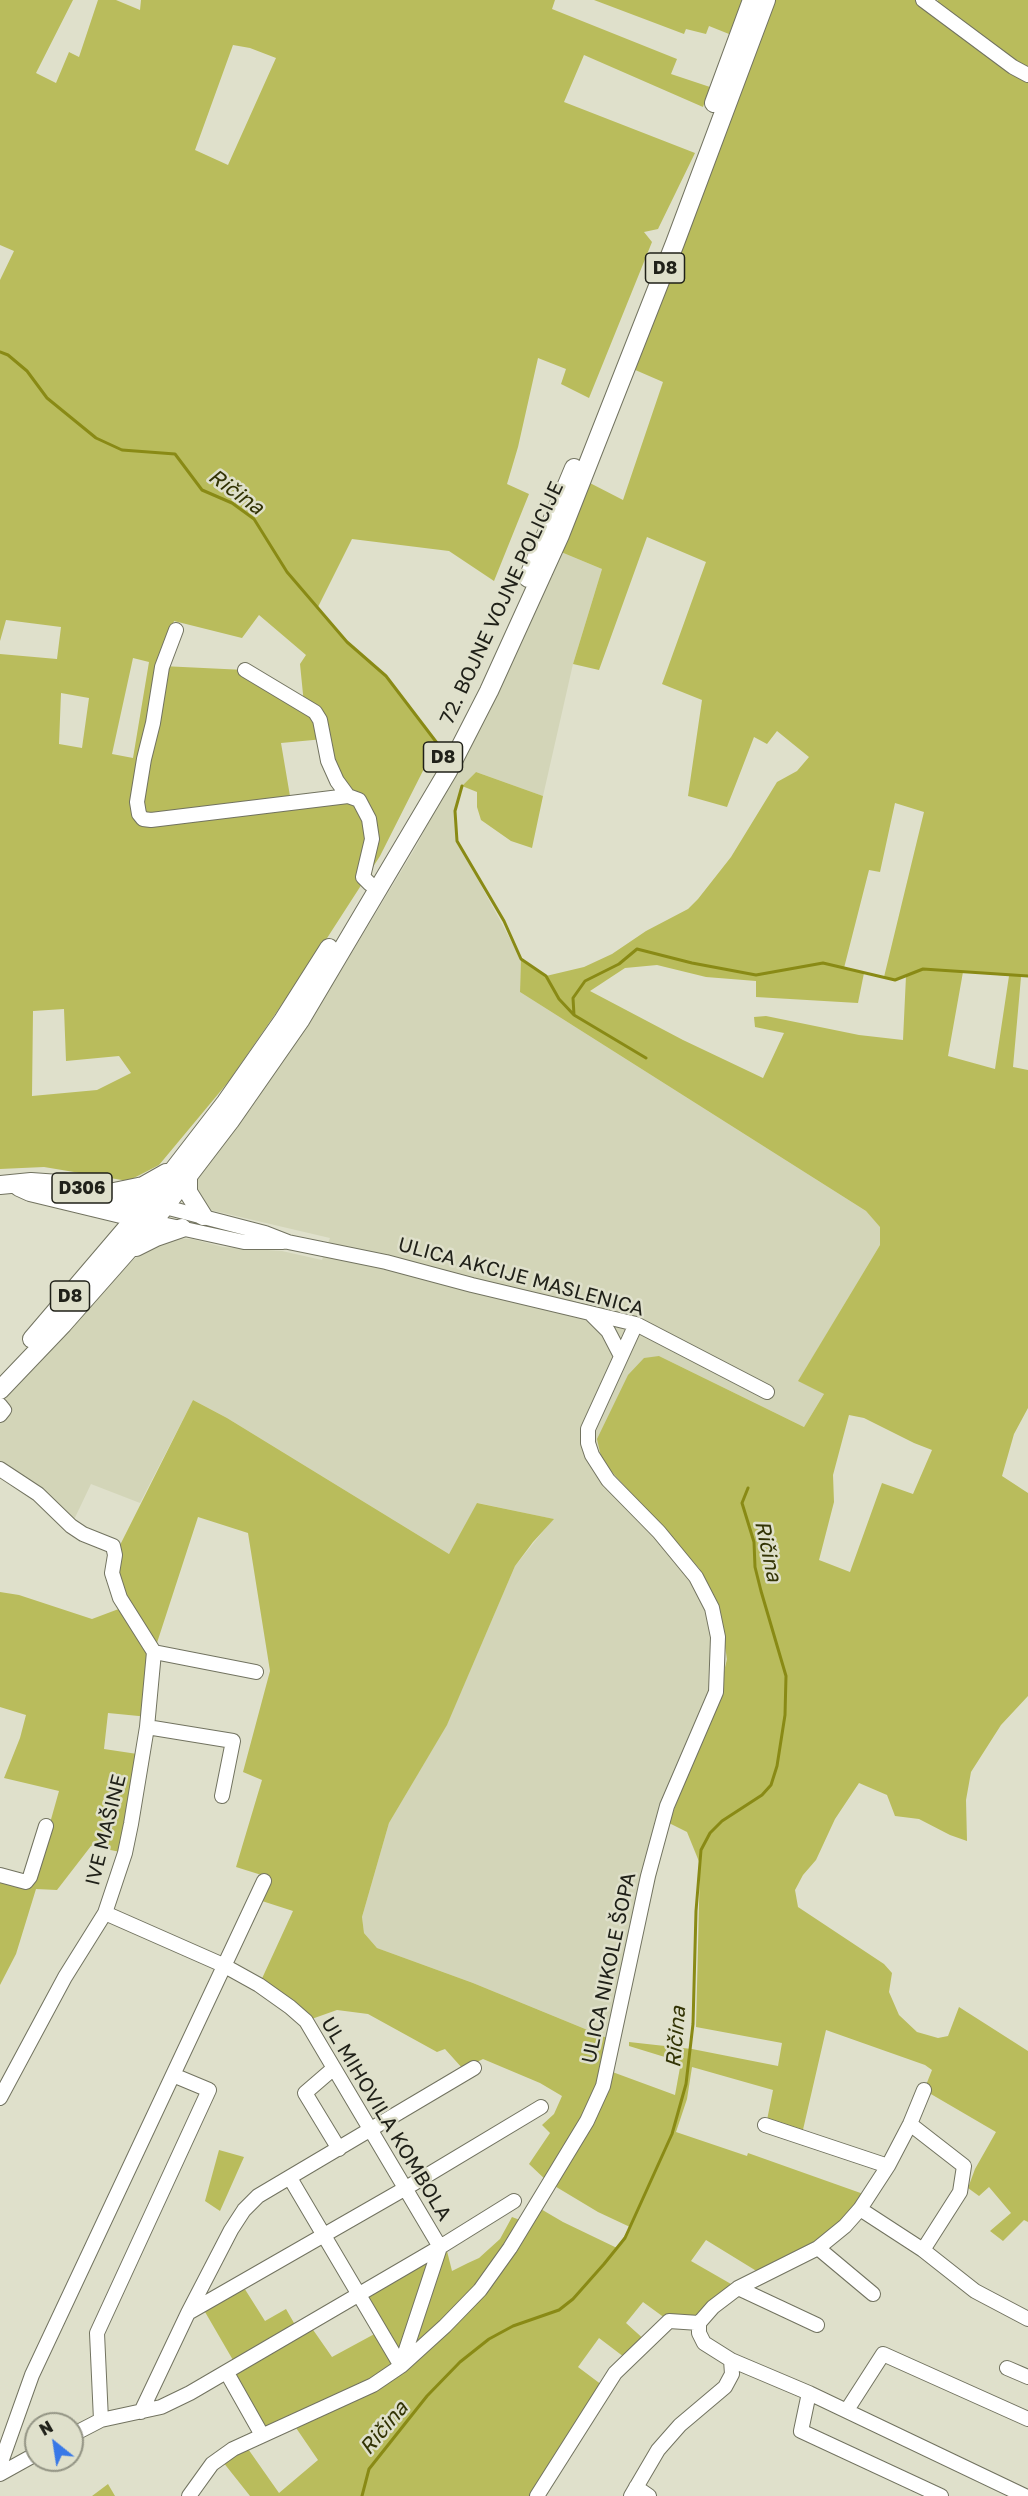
<!DOCTYPE html>
<meta charset="utf-8">
<style>
body{margin:0}
#map{position:relative;width:1028px;height:2496px;overflow:hidden;background:#dfe0cb;font-family:"Golos Text",sans-serif}
canvas{display:block}
.north{position:absolute;left:24px;top:2412px;width:60px;height:60px;box-sizing:border-box;background:#dfe0cb;border:2px solid #939484;border-radius:50%;rotate:330deg;font-size:16px;font-weight:700;line-height:24px;text-align:center;color:#202119}
.north::after{content:'';display:block;margin:auto;width:21px;height:27px;background:#3878e7;clip-path:polygon(50% 0,100% 100%,50% 72%,0 100%)}
</style>
<div id="map">
<canvas width="1028" height="2496"></canvas>
<div class="north">N</div>
</div>
<script>
const context = document.querySelector('canvas').getContext('2d');
context.lineJoin = 'round';
function fill(path, color) {
  context.fillStyle = color;
  context.fill(path, 'evenodd');
}
function shape(rows) {
  const path = new Path2D();
  for (const r of rows) {
    path.moveTo(r[0], r[1]);
    for (let i = 2; i < r.length; i += 2) path.lineTo(r[i], r[i + 1]);
  }
  return path;
}
function stroke(path, color, width, dash) {
  context.strokeStyle = color;
  context.lineWidth = width;
  context.lineCap = dash ? 'butt' : 'round';
  context.setLineDash(dash || []);
  context.stroke(path);
}
function write(font, color, halo, rows, align = 'center') {
  context.font = font + ' "Golos Text",sans-serif';
  context.lineWidth = 5;
  context.setLineDash([]);
  context.textBaseline = 'middle';
  context.strokeStyle = halo;
  context.fillStyle = color;
  for (const [text, x, y, turn = 0] of rows) {
    context.save();
    context.translate(x, y);
    context.rotate((+turn || 0) * Math.PI / 180);
    context.textAlign = isNaN(turn) ? turn : align;
    if (halo) context.strokeText(text, 0, 0);
    context.fillText(text, 0, 0);
    context.restore();
  }
}
const built = shape([
 [561,552,602,569,573,664,543,796,476,772,462,786,455,811,457,841,521,959,520,992,866,1211,880,1226,880,1245,799,1380,824,1394,804,1427,659,1356,661,1525,699,1568,718,1604,727,1658,721,1684,669,1823,617,2042,473,1983,377,1948,364,1933,362,1917,389,1823,447,1724,515,1566,553,1519,478,1503,449,1554,227,1418,193,1400,140,1503,91,1484,71,1526,0,1470,0,1394,134,1259,169,1238,192,1239,223,1247,282,1251,322,1260,330,1238,206,1209,195,1190,197,1178,252,1107,339,974,417,845,520,641]
]);
const green = shape([
 [0,0,73,0,36,73,56,83,69,52,79,57,98,0,116,0,140,10,141,0,555,0,552,9,677,59,671,74,710,87,703,107,584,55,564,102,695,153,658,229,644,232,652,242,589,398,561,384,566,369,538,358,518,447,507,484,529,494,494,581,449,551,352,539,318,607,347,642,386,676,437,743,380,856,320,949,229,1081,159,1165,128,1181,44,1167,0,1169,0,654,57,659,61,627,6,620,0,641,0,280,14,251,0,245],
 [233,45,250,48,276,58,228,165,195,150],
 [259,615,306,655,300,664,304,704,245,670,162,666,174,621,242,638],
 [133,658,149,662,133,758,112,754],
 [61,693,89,698,82,748,59,744],
 [324,739,347,796,291,802,281,743],
 [64,1009,66,1061,119,1056,131,1073,97,1090,32,1096,33,1011],
 [594,0,743,0,729,34,709,26,706,34,686,29,684,34],
 [772,0,923,0,934,7,938,0,1028,0,1028,976,1021,977,1013,1067,1028,1070,1028,1408,1014,1434,1002,1476,1028,1493,1028,1696,1001,1725,971,1772,966,1800,967,1841,950,1835,919,1819,895,1816,887,1795,859,1783,835,1819,816,1860,803,1875,795,1890,798,1907,884,1964,892,1973,889,1992,899,2015,917,2032,938,2038,948,2036,959,2007,1028,2051,1028,2222,1024,2220,1003,2241,990,2231,1011,2213,989,2187,979,2196,968,2188,975,2169,996,2132,924,2090,932,2070,925,2065,826,2030,802,2134,767,2120,773,2090,692,2067,687,2099,676,2132,747,2156,748,2153,869,2196,845,2226,763,2275,706,2240,691,2261,738,2288,699,2323,669,2321,643,2302,626,2323,647,2342,628,2360,599,2338,578,2367,606,2388,537,2496,250,2496,223,2462,246,2446,279,2493,318,2460,292,2422,262,2435,227,2373,237,2367,201,2305,241,2283,265,2321,286,2309,298,2330,309,2324,332,2357,380,2331,358,2294,446,2247,452,2271,468,2263,479,2258,500,2239,512,2217,525,2222,534,2205,563,2222,617,2248,630,2227,598,2212,548,2182,529,2164,550,2133,542,2125,554,2114,562,2096,540,2083,483,2059,463,2069,445,2049,437,2052,368,2014,337,2010,306,2021,259,1985,293,1911,262,1901,271,1878,236,1867,262,1780,243,1772,270,1671,248,1533,198,1517,154,1652,149,1717,108,1713,104,1749,144,1755,125,1853,91,1846,57,1890,36,1889,16,1954,0,1985,0,1877,32,1887,59,1791,4,1778,20,1738,26,1715,0,1707,0,1592,19,1595,92,1619,124,1607,115,1555,193,1400,227,1418,449,1554,477,1503,554,1519,533,1542,515,1566,447,1725,389,1823,362,1917,364,1933,377,1948,473,1983,612,2040,607,2070,675,2095,681,2062,629,2046,629,2042,692,2049,778,2066,782,2043,696,2027,700,1864,687,1832,669,1823,721,1684,727,1659,718,1604,699,1568,602,1461,597,1439,628,1375,644,1358,659,1356,804,1427,824,1394,798,1381,880,1245,880,1227,866,1211,520,992,521,959,546,976,584,967,612,954,646,931,688,909,698,899,731,857,777,782,797,771,809,757,777,731,767,744,754,737,727,807,688,796,702,700,662,684,706,562,647,537,599,670,573,664,602,569,561,552,588,482,623,500,663,382,633,369],
 [895,803,924,812,884,977,895,980,906,976,903,1040,859,1035,766,1016,754,1017,755,1027,784,1033,763,1078,683,1040,590,991,625,968,657,965,706,977,756,981,756,997,858,1003,864,973,844,968,869,870,880,872],
 [963,972,1009,976,995,1069,948,1056],
 [849,1415,864,1418,914,1443,932,1450,913,1494,882,1483,850,1572,819,1560,834,1502,833,1475],
 [476,772,543,796,532,848,511,841,481,820,477,807,477,792,462,786],
 [219,2150,244,2157,220,2211,205,2201],
 [108,2484,115,2496,92,2496]
]);
const stream = shape([
 [0,352,8,355,27,371,47,398,96,438,122,450,175,454,202,490,232,503,254,519,287,572,347,642,386,676,437,743],
 [462,786,455,811,457,841,504,921,521,959,546,976,559,999,574,1015,646,1058],
 [574,1015,573,998,585,981,619,964,637,949,692,963,756,975,823,963,895,980,923,969,1028,976],
 [362,2496,369,2469,427,2396,460,2362,489,2339,513,2326,559,2310,573,2299,604,2264,625,2238,672,2134,686,2084,693,2024,696,1911,701,1850,710,1833,722,1821,762,1795,771,1785,777,1766,785,1715,786,1676,761,1591,755,1567,754,1542,742,1503,748,1488]
]);
const minor = shape([
 [923,0,1013,67,1028,75],
 [176,630,162,667,153,723,144,759,137,802,139,814,143,819,151,820,348,796,359,800,369,819,372,839,363,877,370,884],
 [245,670,315,712,320,720,328,761,337,781,348,796],
 [165,1207,265,1233,288,1242,386,1262,472,1285,636,1324,767,1392],
 [153,1222,244,1242,283,1242],
 [591,1314,608,1331,621,1356],
 [0,1405,4,1410,0,1415],
 [0,1469,38,1494,71,1526,83,1534,113,1546,115,1555,112,1573,120,1598,154,1652],
 [154,1652,256,1672],
 [147,1727,233,1741,222,1796],
 [0,1875,26,1882,30,1877,46,1826],
 [105,1913,223,1965,259,1985,290,2007,306,2021,440,2247],
 [334,2068,305,2093,339,2149],
 [0,2098,65,1977,105,1913,125,1853,131,1824,147,1727,154,1652],
 [910,2124,964,2166,960,2192,923,2250],
 [765,2125,888,2166],
 [290,2178,401,2366],
 [860,2209,923,2250,975,2291,1028,2319],
 [818,2248,873,2294],
 [738,2288,817,2325],
 [188,2313,406,2188,541,2107],
 [731,2360,809,2393,801,2431,941,2496],
 [401,2365,440,2247],
 [1007,2368,1028,2377],
 [227,2373,262,2435],
 [809,2393,1025,2496],
 [847,2410,883,2354,1028,2419],
 [141,2412,188,2313,231,2230,244,2210,258,2196,474,2068],
 [101,2420,97,2333,209,2090,173,2075],
 [72,2435,101,2420,161,2407,190,2393,440,2247,514,2201],
 [0,2465,32,2375,264,1881],
 [0,2474,36,2454],
 [636,2487,649,2496],
 [189,2496,212,2464,233,2449,373,2385,401,2366,445,2326,480,2290,510,2248,587,2121,603,2086,648,1876,667,1806,716,1692,718,1637,712,1608,696,1577,659,1532,608,1480,592,1455,588,1443,588,1429,636,1324],
 [537,2496,615,2373,669,2321,699,2323],
 [631,2496,658,2450,680,2425,725,2387,732,2374,731,2360,704,2343,699,2333,699,2323,713,2307,738,2288,818,2248,845,2226,860,2209,888,2166,910,2124,924,2090]
]);
const major = shape([
 [714,103,752,0],
 [528,578,574,468],
 [188,1176,188,1192,203,1216],
 [0,1185,31,1182,59,1184,157,1205],
 [19,1187,30,1192,146,1220],
 [114,1192,143,1186,166,1173],
 [136,1247,156,1237,182,1228],
 [32,1339,148,1203,226,1102,282,1022,329,948],
 [0,1390,63,1324,153,1222,230,1121,301,1019,448,771,489,691,560,535,675,243,766,0]
]);
const shields = [
 [665,268,39],
 [443,757,39],
 [82,1188,60],
 [70,1296,39]
];
const shieldNames = [
 ["D8",665,268],
 ["D8",443,757],
 ["D306",82,1188],
 ["D8",70,1296]
];
const streetNames = [
 ["72. BOJNE VOJNE POLICIJE",502,603,-65],
 ["ULICA AKCIJE MASLENICA",521,1277,15],
 ["IVE MAŠINE",106,1830,-76],
 ["ULICA NIKOLE ŠOPA",609,1968,-78],
 ["UL MIHOVILA KOMBOLA",386,2119,59]
];
const waterNames = [
 ["Ričina",236,492,36],
 ["Ričina",768,1551,78],
 ["Ričina",676,2037,-85],
 ["Ričina",384,2428,-50]
];
fill(built, '#d3d5b8');
fill(green, '#b9bc5c');
stroke(stream, '#898a15', 3);
stroke(minor, '#727360', 16);
stroke(major, '#727360', 20);
stroke(minor, '#fff', 14);
stroke(major, '#fff', 18);
for (const [x, y, w] of shields) {
  const box = new Path2D();
  box.roundRect(x - w / 2, y - 15, w, 30, 4.5);
  context.fillStyle = '#dfe0cb';
  context.fill(box);
  stroke(box, '#202119', 1.5);
}
write('bold 18px', '#202119', null, shieldNames);
write('20px', '#202119', '#dfe0cb', streetNames);
write('italic 21px', '#323304', '#dfe0cb', waterNames);
</script>
